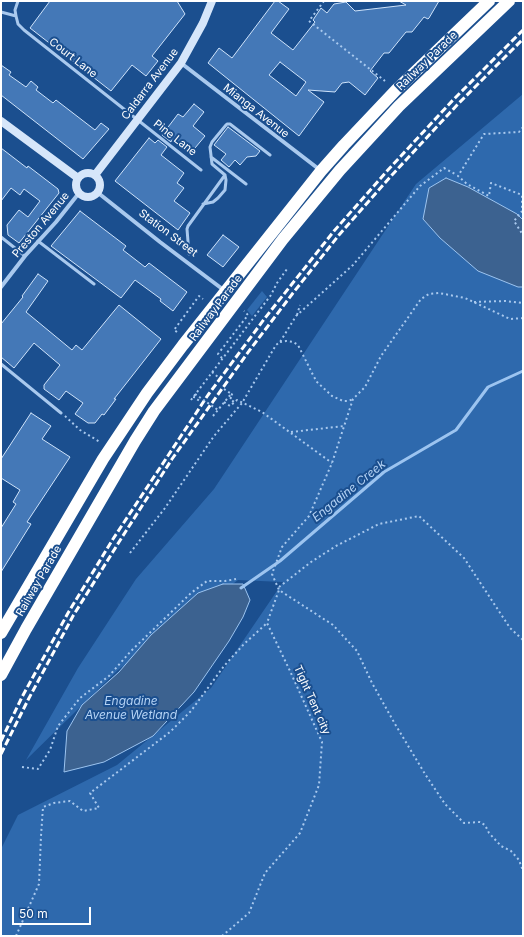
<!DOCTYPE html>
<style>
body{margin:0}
#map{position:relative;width:524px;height:937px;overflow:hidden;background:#1b4f8f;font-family:Inter,sans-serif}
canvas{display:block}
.frame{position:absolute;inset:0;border:2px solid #fff;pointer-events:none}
.scale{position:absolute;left:12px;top:907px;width:79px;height:18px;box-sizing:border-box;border:2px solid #fff;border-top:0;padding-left:5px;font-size:12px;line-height:14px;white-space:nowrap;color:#fff;-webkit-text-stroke:3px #1b4f8f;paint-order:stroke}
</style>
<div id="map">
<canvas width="524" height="937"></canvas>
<div class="frame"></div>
<div class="scale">50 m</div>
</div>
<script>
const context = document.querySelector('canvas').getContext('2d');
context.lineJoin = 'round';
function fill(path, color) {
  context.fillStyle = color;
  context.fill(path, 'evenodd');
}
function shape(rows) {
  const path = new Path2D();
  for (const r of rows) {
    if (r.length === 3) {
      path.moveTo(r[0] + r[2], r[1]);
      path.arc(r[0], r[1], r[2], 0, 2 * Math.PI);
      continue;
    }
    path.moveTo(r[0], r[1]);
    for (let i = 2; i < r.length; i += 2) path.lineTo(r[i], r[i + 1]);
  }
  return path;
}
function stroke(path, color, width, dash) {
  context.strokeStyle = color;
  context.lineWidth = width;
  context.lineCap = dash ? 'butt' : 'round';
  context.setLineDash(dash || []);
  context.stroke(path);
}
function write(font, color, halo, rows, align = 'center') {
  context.font = font + ' Inter,sans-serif';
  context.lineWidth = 4;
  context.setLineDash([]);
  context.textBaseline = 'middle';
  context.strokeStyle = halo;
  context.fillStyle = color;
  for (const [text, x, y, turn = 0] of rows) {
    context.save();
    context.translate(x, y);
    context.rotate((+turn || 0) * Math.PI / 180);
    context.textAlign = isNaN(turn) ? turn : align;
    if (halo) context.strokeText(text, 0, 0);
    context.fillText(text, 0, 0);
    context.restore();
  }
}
const green = shape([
 [523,94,523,936,1,936,1,849,18,815,117,765,211,688,283,582,238,580,118,670,26,760,78,668,136,579,214,489,416,184],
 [262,291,267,297,252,316,247,310]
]);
const water = shape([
 [446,178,468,187,517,214,523,220,523,287,518,287,478,271,440,238,423,219,429,188,446,178],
 [223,584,243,584,250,600,243,617,229,641,194,692,153,736,104,762,64,772,67,731,82,705,119,672,151,635,198,593,223,584]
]);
const stream = shape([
 [241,588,280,561,384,472,456,430,488,387,523,371]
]);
const building = shape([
 [50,1,177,1,185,14,152,56,158,61,146,76,132,65,111,91,30,28,50,1],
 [275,1,278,1,289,9,271,33,293,50,315,22,313,20,321,8,327,13,334,4,346,2,355,11,406,5,399,1,439,1,429,18,428,19,424,17,412,32,406,32,389,53,384,53,370,71,378,78,365,95,349,82,342,83,335,92,308,90,324,102,299,136,208,63,219,48,232,58,275,1],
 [280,62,306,82,296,96,269,75,280,62],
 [1,65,11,72,9,75,26,87,31,81,38,87,36,90,53,103,56,100,95,130,101,123,109,129,83,159,1,95,1,65],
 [194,104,204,112,193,126,205,136,190,154,172,140,171,142,162,135,178,114,183,117,194,104],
 [228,127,260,151,256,156,247,157,240,165,235,160,229,167,221,160,226,154,214,145,228,127],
 [149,138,155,143,158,140,167,147,161,155,184,173,177,183,184,188,174,201,190,213,178,230,115,181,149,138],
 [1,148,27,168,28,166,58,189,59,193,19,243,8,235,7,225,19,210,28,217,40,201,24,189,20,195,11,188,1,201,1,148],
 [80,211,126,246,123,250,145,267,149,263,187,292,173,311,160,301,161,299,135,280,121,298,51,246,80,211],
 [223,235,239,247,223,267,207,255,223,235],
 [38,274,48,281,26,312,72,350,76,345,82,350,119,305,161,339,125,385,114,399,116,399,104,415,102,414,95,423,88,423,75,414,83,403,66,391,59,400,44,389,44,385,60,365,34,343,14,368,1,357,1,324,23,297,22,296,38,274],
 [31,413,51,426,42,439,70,457,27,522,31,524,1,572,1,528,16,504,13,502,20,490,1,478,1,459,31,413]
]);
const path = shape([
 [324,1,309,21,385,81],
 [523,127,519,132,484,134,458,176,467,184,489,196,491,183,522,195,522,211,514,221,523,235],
 [474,302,505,301,523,303],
 [297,315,300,305],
 [523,318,510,319,465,298,439,293,429,294,421,299,381,356,365,387,353,399,332,463,309,516,282,547,272,574,279,590,333,625,357,651,372,683,395,724,425,774,445,804,464,823,480,822,485,825,489,833,501,846,511,851,519,860,523,871],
 [177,332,174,330,199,296,203,299],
 [280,342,286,341,293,342,298,345,313,375,317,382,332,396,343,401,348,401,353,399],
 [222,358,218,354,248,315,244,311],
 [212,372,218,377],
 [224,389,230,393],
 [231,394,233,395,230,399,234,402],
 [194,398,194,397,201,402],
 [191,400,271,295,277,283,287,269],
 [224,402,230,406,237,400,262,412,332,463],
 [65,416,80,430,100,442],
 [213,416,231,394,230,393],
 [291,432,344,426],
 [130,553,165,508,214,436,242,403,276,345,280,342,296,316,353,265,420,186,444,168,455,174],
 [279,587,311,562,336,546,379,524,419,516,464,558,510,628,523,640],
 [22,767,38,769,50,750,58,726,80,698,109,676,131,651,191,593,207,581,225,581,236,579],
 [16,936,39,884,41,836,43,807,54,803,70,801,83,811,99,808,90,793,170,732,191,711,224,666,244,644,267,623],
 [222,936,249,913,265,873,300,833,319,785,322,742,290,671,267,623,279,590]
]);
const lane = shape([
 [18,1,15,10,16,16,18,24,24,30,201,170],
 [1,12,16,16],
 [211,157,246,184],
 [203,204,213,202,218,198,225,190,226,180,225,175],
 [1,237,25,256],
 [38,241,94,284],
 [189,254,187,229,188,226,225,175,212,164,210,147,212,142,226,125,227,124,230,124,270,155],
 [1,364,61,413]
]);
const street = shape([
 [181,63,320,170],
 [97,192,160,242,225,291],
 [1,287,25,256,56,222,79,193]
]);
const secondary = shape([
 [1,121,78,178],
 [88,185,12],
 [95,175,181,63,203,23,212,1]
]);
const highway = shape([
 [1,633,103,459,147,393,183,345,321,171,344,145,396,90,489,1],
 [1,675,26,629,135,441,154,411,283,239,340,170,399,106,509,1]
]);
const rail = shape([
 [1,741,22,697,68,613,113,539,208,395,265,318,334,231,387,171,453,100,523,30],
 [1,754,28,700,73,616,119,542,172,459,249,351,293,293,339,235,392,175,458,104,523,39]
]);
const pathBridge = shape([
 [195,394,218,410]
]);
const streetNames = [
 ["Court Lane",73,58,38],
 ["Railway Parade",427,61,-44],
 ["Caldarra Avenue",150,84,-53],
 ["Mianga Avenue",256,111,38],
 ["Pine Lane",175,138,38],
 ["Preston Avenue",41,225,-50],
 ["Station Street",168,233,37],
 ["Railway Parade",216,308,-53],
 ["Railway Parade",39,581,-60],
 ["Tight Tent city",312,700,66]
];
const waterNames = [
 ["Engadine Creek",349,491,-39],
 ["Engadine",131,701],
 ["Avenue Wetland",131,715]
];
fill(green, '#2e69ad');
fill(water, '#3c6290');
stroke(water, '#9cc4f0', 1);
stroke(stream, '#9cc4f0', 3);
fill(building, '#4478b7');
stroke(building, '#cfe3fa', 1);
stroke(path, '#a9c9ee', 2, [2, 3]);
stroke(lane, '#a9c9ee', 3);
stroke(street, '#a9c9ee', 4);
stroke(secondary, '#d6e6fa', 8);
stroke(highway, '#fff', 12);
stroke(rail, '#fff', 3, [7, 3]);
stroke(pathBridge, '#a9c9ee', 2, [2, 3]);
write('11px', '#fff', '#1b4f8f', streetNames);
write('italic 12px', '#b5d3f5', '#1b4f8f', waterNames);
</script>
